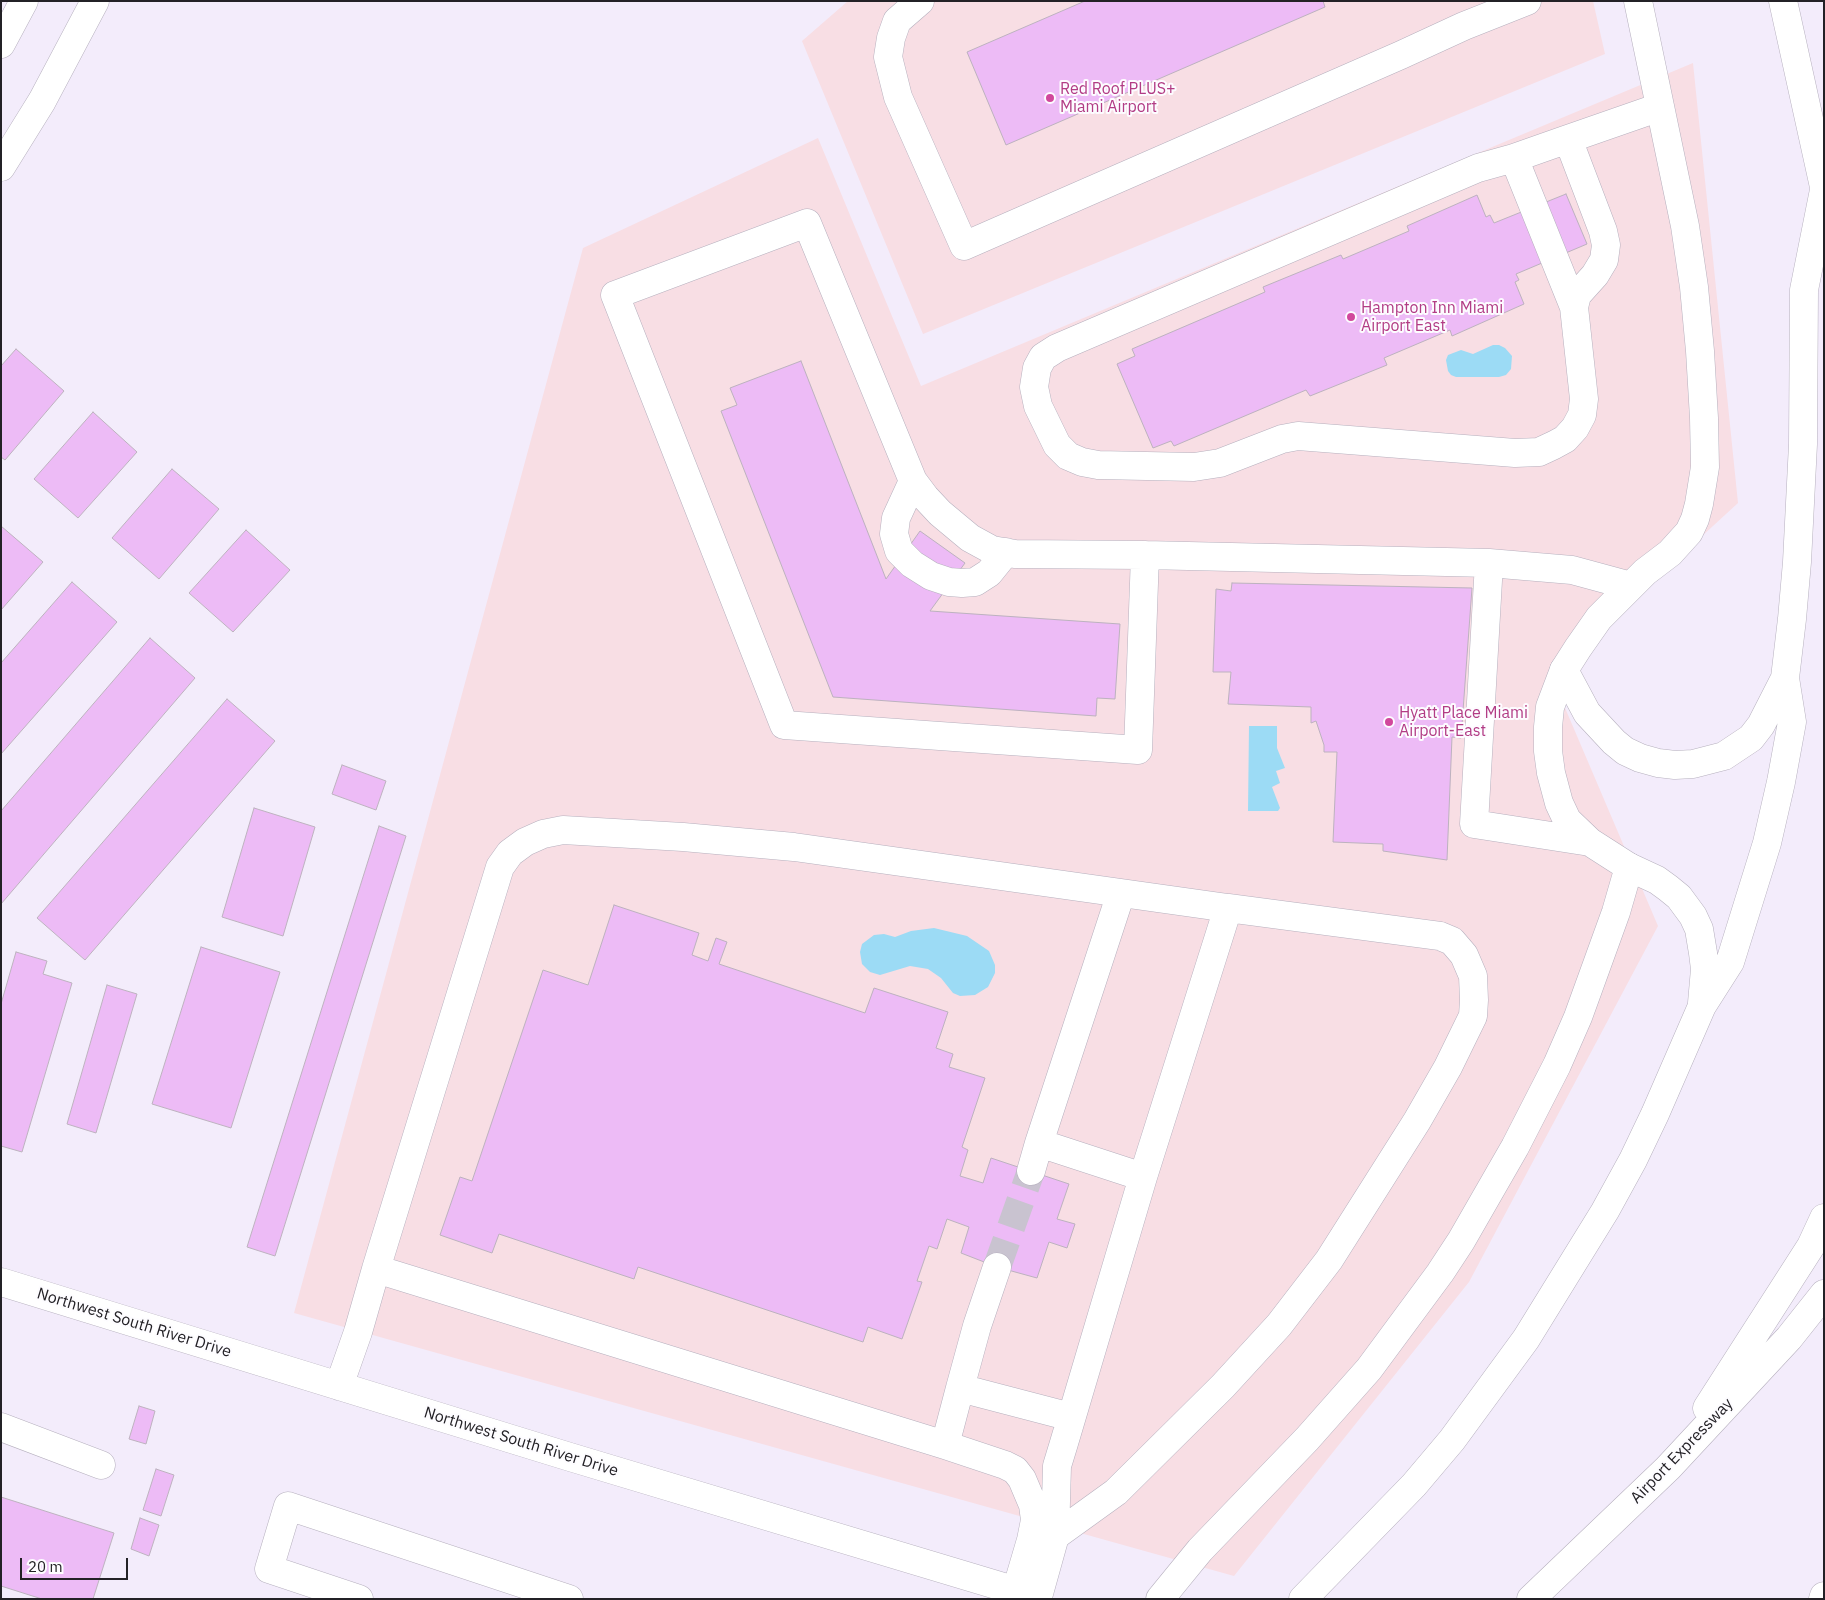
<!DOCTYPE html>
<style>
body{margin:0}
#map{position:relative;width:1825px;height:1600px;overflow:hidden;background:#f3ecfb;font-family:"IBM Plex Sans",sans-serif}
canvas{display:block}
.frame{position:absolute;inset:0;border:2px solid #232126;pointer-events:none}
.scale{position:absolute;left:20px;top:1558px;width:108px;height:22px;box-sizing:border-box;border:2px solid #232126;border-top:0;padding-left:6px;font-size:15px;line-height:18px;white-space:nowrap;color:#232126;-webkit-text-stroke:4px #fdfcff;paint-order:stroke}
</style>
<div id="map">
<canvas width="1825" height="1600"></canvas>
<div class="frame"></div>
<div class="scale">20 m</div>
</div>
<script>
const context = document.querySelector('canvas').getContext('2d');
context.lineJoin = 'round';
function fill(path, color) {
  context.fillStyle = color;
  context.fill(path, 'evenodd');
}
function shape(rows) {
  const path = new Path2D();
  for (const r of rows) {
    path.moveTo(r[0], r[1]);
    for (let i = 2; i < r.length; i += 2) path.lineTo(r[i], r[i + 1]);
  }
  return path;
}
function stroke(path, color, width, dash) {
  context.strokeStyle = color;
  context.lineWidth = width;
  context.lineCap = dash ? 'butt' : 'round';
  context.setLineDash(dash || []);
  context.stroke(path);
}
function write(font, color, halo, rows, align = 'center') {
  context.font = font + ' "IBM Plex Sans",sans-serif';
  context.lineWidth = 4;
  context.setLineDash([]);
  context.textBaseline = 'middle';
  context.strokeStyle = halo;
  context.fillStyle = color;
  for (const [text, x, y, turn = 0] of rows) {
    context.save();
    context.translate(x, y);
    context.rotate((+turn || 0) * Math.PI / 180);
    context.textAlign = isNaN(turn) ? turn : align;
    if (halo) context.strokeText(text, 0, 0);
    context.fillText(text, 0, 0);
    context.restore();
  }
}
const commercial = shape([
 [848,1,1593,1,1605,54,923,334,802,41],
 [1693,63,1738,503,1551,675,1658,926,1469,1282,1234,1576,294,1313,583,248,818,138,921,386]
]);
const water = shape([
 [1493,345,1499,345,1505,348,1512,356,1511,369,1506,375,1499,377,1456,377,1451,375,1448,371,1446,360,1448,355,1461,350,1473,354],
 [1249,726,1277,726,1277,748,1285,768,1276,771,1280,783,1272,787,1280,808,1278,811,1248,811],
 [934,928,967,936,989,951,995,965,995,973,988,987,975,995,960,996,953,993,941,978,928,969,910,966,880,975,870,972,862,964,860,952,862,944,874,935,884,934,895,937,911,931]
]);
const building = shape([
 [1085,1,1323,1,1325,7,1006,145,967,52,1085,1],
 [1566,194,1587,244,1516,274,1519,280,1515,282,1524,304,1452,336,1450,330,1384,358,1387,365,1310,396,1306,390,1174,446,1171,441,1153,448,1117,364,1135,356,1132,349,1265,292,1263,287,1341,255,1343,259,1409,231,1407,226,1477,195,1486,217,1490,215,1494,223,1566,194],
 [16,349,64,391,5,460,1,457,1,366,16,349],
 [801,361,886,579,920,531,965,563,930,611,1120,624,1115,699,1097,698,1096,716,833,697,721,411,737,405,730,388,801,361],
 [93,412,137,452,78,518,34,479,93,412],
 [172,469,219,509,159,579,112,538,172,469],
 [1,526,43,562,1,610,1,526],
 [246,530,290,570,233,632,189,593,246,530],
 [72,582,117,622,1,754,1,663,72,582],
 [1232,583,1472,588,1461,738,1452,737,1447,860,1383,851,1383,844,1333,842,1337,752,1324,752,1324,745,1316,721,1311,723,1311,707,1228,704,1231,672,1213,672,1216,589,1231,591,1232,583],
 [150,638,195,678,1,904,1,811,150,638],
 [227,699,275,741,85,960,37,918,227,699],
 [342,765,386,781,376,810,332,794,342,765],
 [254,808,315,827,283,936,222,917,254,808],
 [379,826,406,836,275,1256,247,1247,379,826],
 [614,905,699,933,692,955,708,961,716,938,727,942,719,964,865,1013,874,988,948,1012,936,1048,953,1054,949,1067,985,1078,962,1147,968,1150,960,1176,983,1183,991,1158,1069,1184,1057,1219,1075,1224,1067,1248,1049,1242,1037,1278,997,1267,961,1253,969,1227,947,1219,937,1249,929,1246,917,1281,922,1282,902,1339,868,1327,863,1342,638,1267,634,1279,499,1234,492,1253,440,1235,460,1177,472,1181,543,970,588,985,614,905],
 [201,947,280,972,231,1128,152,1104,201,947],
 [16,952,47,961,43,974,72,983,22,1152,1,1146,1,1004,16,952],
 [107,985,137,994,96,1133,67,1124,107,985],
 [139,1406,155,1411,146,1444,129,1439,139,1406],
 [156,1469,174,1475,161,1516,143,1510,156,1469],
 [1,1497,114,1533,93,1599,42,1599,1,1586,1,1497],
 [140,1518,159,1525,149,1556,131,1549,140,1518]
]);
const minorTunnel = shape([
 [997,1267,1031,1171]
]);
const minor = shape([
 [920,1,897,21,891,38,888,57,898,97,964,246,1401,55,1464,26,1527,1],
 [1,44,24,1],
 [1568,139,1514,158,1478,168,1057,348,1043,357,1037,368,1034,387,1038,406,1057,445,1068,456,1082,462,1098,465,1194,467,1220,463,1282,439,1298,436,1515,453,1539,452,1554,445,1565,439,1575,428,1582,415,1584,399,1574,307,1577,295,1595,275,1604,260,1606,245,1603,231,1568,139,1660,107],
 [1514,158,1574,307],
 [1,167,42,101,95,1],
 [913,481,896,518,894,534,899,551,912,564,931,576,949,582,962,583,975,582,989,573,1006,552],
 [1145,555,1138,750,784,725,615,295,807,223,913,481,925,497,940,513,970,538,992,550,1015,554,1145,555,1489,563,1572,570,1631,586],
 [1489,563,1474,824,1590,842],
 [1039,1143,1143,1177],
 [1031,1171,1039,1143,1121,893],
 [997,1267,977,1326,960,1388,1071,1417],
 [1,1282,570,1457,1033,1596],
 [339,1386,358,1332,376,1269],
 [1,1427,101,1465],
 [945,1445,960,1388],
 [1055,1536,1116,1492,1223,1386,1279,1325,1329,1260,1417,1121,1448,1067,1473,1016,1474,1000,1473,976,1464,955,1452,941,1440,936,1228,908],
 [1016,1591,1031,1540,1035,1520,1033,1505,1022,1479,1015,1470,1005,1465,945,1445,376,1269,500,867,510,853,525,842,543,834,563,830,683,837,794,847,1228,908,1143,1177,1064,1443,1057,1466,1055,1536,1038,1597],
 [359,1599,269,1569,288,1506,569,1599],
 [1160,1599,1200,1550,1307,1439,1369,1369,1440,1273,1461,1241,1515,1147,1557,1065,1578,1017,1616,912,1629,867,1590,842,1567,820,1559,803,1551,773,1548,751,1548,727,1550,707,1564,670,1578,648,1599,618,1645,572,1670,553,1689,532,1695,519,1699,504,1705,467,1704,418,1700,351,1694,287,1685,226,1638,1]
]);
const highway = shape([
 [1783,1,1824,187],
 [1564,670,1587,713,1614,742,1625,751,1640,758,1658,763,1675,765,1693,764,1724,756,1751,738,1761,725,1785,678],
 [1629,867,1657,880,1668,888,1679,897,1693,916,1699,929,1703,953,1705,969,1702,1003],
 [1707,1408,1811,1246,1824,1218],
 [1303,1599,1414,1485,1452,1440,1526,1339,1605,1211,1633,1160,1655,1114,1702,1006,1730,962,1767,843,1781,782,1792,722,1785,678,1792,619,1797,562,1803,444,1804,290,1824,190],
 [1531,1599,1668,1468,1789,1338,1824,1294],
 [1823,1599,1824,1596]
]);
const markers = [
 [1050,98,5,"#d1479c"],
 [1351,317,5,"#d1479c"],
 [1389,722,5,"#d1479c"]
];
const hotelNames = [
 ["Red Roof PLUS+",1060,89],
 ["Miami Airport",1060,107],
 ["Hampton Inn Miami",1361,308],
 ["Airport East",1361,326],
 ["Hyatt Place Miami",1399,713],
 ["Airport-East",1399,731]
];
const streetNames = [
 ["Northwest South River Drive",134,1323,17],
 ["Northwest South River Drive",521,1442,17],
 ["Airport Expressway",1682,1451,-46]
];
fill(commercial, '#f8dee4');
fill(water, '#9cdbf5');
fill(building, '#edbbf6');
stroke(building, '#bdb2bf', 1);
stroke(minorTunnel, '#c9c3d0', 28, [28, 14]);
stroke(minor, '#b6b0be', 29);
stroke(highway, '#b6b0be', 29);
stroke(minor, '#fff', 28);
stroke(highway, '#fff', 28);
for (const [x, y, r, color] of markers) {
  const dot = new Path2D();
  dot.arc(x, y, r, 0, 2 * Math.PI);
  context.fillStyle = color;
  context.fill(dot);
  stroke(dot, '#fdfcff', 2);
}
write('16px', '#b23c85', '#fdfcff', hotelNames, 'left');
write('16px', '#232126', '#fdfcff', streetNames);
</script>
